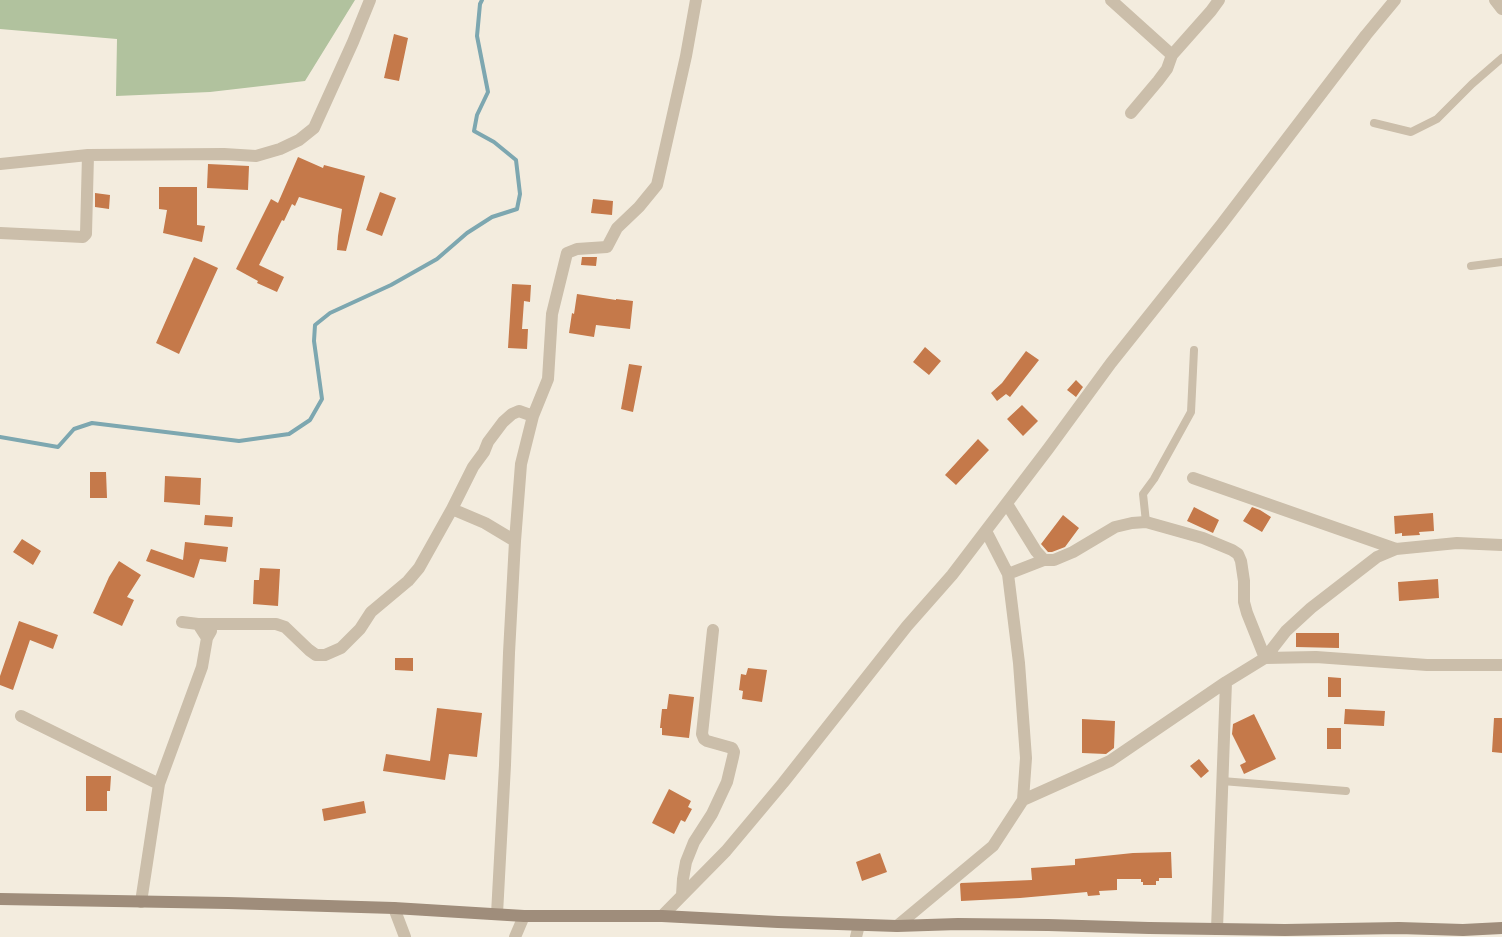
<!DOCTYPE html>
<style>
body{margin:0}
canvas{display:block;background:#f3ecde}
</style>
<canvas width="1502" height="937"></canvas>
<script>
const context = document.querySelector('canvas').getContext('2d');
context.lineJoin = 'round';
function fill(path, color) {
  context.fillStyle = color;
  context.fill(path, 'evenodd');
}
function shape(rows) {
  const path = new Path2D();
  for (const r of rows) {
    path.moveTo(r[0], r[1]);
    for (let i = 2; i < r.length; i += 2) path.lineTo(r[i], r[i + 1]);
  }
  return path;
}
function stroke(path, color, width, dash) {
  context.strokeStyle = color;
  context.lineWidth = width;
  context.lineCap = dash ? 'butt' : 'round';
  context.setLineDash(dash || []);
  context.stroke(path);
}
const green = shape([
 [0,0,355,0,305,81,210,92,116,96,117,39,0,29]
]);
const stream = shape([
 [0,437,58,447,74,429,92,423,239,441,289,434,310,420,322,399,314,341,315,325,330,313,391,285,437,259,467,233,492,217,517,209,520,194,516,160,494,142,474,131,477,115,488,92,477,36,480,4,482,0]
]);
const building = shape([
 [394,34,408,38,399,81,384,78],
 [298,157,323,168,324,165,365,176,346,251,337,250,338,236,342,209,299,197,295,206,292,204,284,221,282,220,259,265,284,277,277,292,257,283,258,281,236,269,271,199,278,203],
 [208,164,249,166,248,190,207,188],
 [159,187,197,187,197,225,205,226,202,242,163,233,167,210,159,209],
 [380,192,396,198,382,236,366,230],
 [95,193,110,195,109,209,95,207],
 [593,199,613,201,612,215,591,213],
 [194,257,218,268,179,354,156,343],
 [582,257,597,257,596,266,581,265],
 [512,284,531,285,530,302,524,301,522,329,528,329,527,349,508,348],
 [577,294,616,300,616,299,633,301,630,329,596,325,594,337,569,333,572,313,574,314],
 [925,347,941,361,929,375,913,362],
 [1026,351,1039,360,1010,397,1006,394,997,401,991,393,1002,383],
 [629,364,642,366,633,412,621,409],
 [1076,380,1083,387,1076,397,1067,390],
 [1022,405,1038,421,1023,436,1007,419],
 [978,439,989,450,956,485,945,475],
 [90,472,106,472,107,498,90,498],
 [165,476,201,478,200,505,164,502],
 [1194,507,1219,520,1213,533,1187,521],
 [1252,507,1260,510,1271,517,1262,532,1243,521],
 [1433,513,1434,531,1419,532,1420,535,1402,536,1402,533,1395,534,1394,516],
 [205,515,233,517,232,527,204,525],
 [1063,515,1079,528,1065,547,1052,552,1048,552,1041,544],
 [22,539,41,551,33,565,13,552],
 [185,542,228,547,226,562,200,559,194,578,146,561,151,549,183,560],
 [119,561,141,575,127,597,134,600,122,626,93,613,109,577],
 [260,568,280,569,278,606,253,604,254,580,259,580],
 [1438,579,1439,598,1399,601,1398,582],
 [19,621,58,635,53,649,30,640,13,690,0,685,0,676],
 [1296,633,1339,633,1339,648,1296,647],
 [395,658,413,658,413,671,395,670],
 [748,668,767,670,762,702,742,699,743,691,739,690,741,674,746,675],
 [1328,677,1341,678,1341,697,1328,697],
 [669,694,694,697,689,738,662,735,662,728,660,728,662,709,667,709],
 [437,708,482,713,477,757,449,754,445,780,383,771,386,754,430,761],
 [1345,709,1385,711,1384,726,1344,724],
 [1254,714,1276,759,1244,774,1240,765,1246,762,1232,734,1233,724],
 [1494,718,1502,718,1502,753,1492,752],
 [1082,719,1115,721,1114,748,1106,754,1082,753],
 [1327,728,1341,728,1341,749,1327,749],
 [1199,759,1209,771,1201,778,1190,766],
 [86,776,111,776,110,791,107,791,107,811,86,811],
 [669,789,691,801,688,807,692,809,685,822,681,820,674,834,652,823],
 [364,801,366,813,324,821,322,809],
 [1171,852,1172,878,1159,878,1159,881,1156,881,1156,885,1143,885,1143,882,1141,882,1141,879,1117,879,1117,890,1099,891,1100,895,1088,896,1087,892,1020,898,961,901,960,884,961,883,1032,880,1031,868,1075,865,1075,859,1133,853],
 [880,853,887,872,862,881,856,862]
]);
const lane = shape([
 [1374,123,1411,132,1437,119,1472,84,1502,58],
 [1471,266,1502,262],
 [1146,522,1143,494,1154,479,1191,412,1194,350],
 [1222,781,1346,791]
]);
const street = shape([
 [1111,0,1172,55],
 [1495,0,1502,9],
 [1131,113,1158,81,1167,69,1172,55,1211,11,1219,0],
 [0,164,88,155,224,154,256,156,280,149,299,140,314,128,353,42,370,0],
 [0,233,83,237,86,234,88,155],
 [1193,478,1396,549],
 [1007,504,1036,551,1044,560,1054,560,1073,552,1115,527,1132,523,1146,522,1203,538,1232,550,1238,554,1241,561,1244,581,1244,602,1247,613,1265,658,1316,657,1427,665,1502,665],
 [452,509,485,523,515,541],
 [986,531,1008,574,1019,663,1026,758,1023,800],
 [1008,574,1044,560],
 [182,622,198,624],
 [207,638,198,624,276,624,285,627,309,650,316,655,325,655,341,648,360,629,371,612,408,581,419,568,452,509,473,467,484,452,488,442,503,422,512,414,519,411,533,416,548,379,552,314,567,253,577,249,607,247,617,228,639,207,657,185,686,56,696,0],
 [21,716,159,784],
 [682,895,683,879,686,862,694,842,712,814,727,782,733,757,734,752,732,748,707,741,704,739,702,734,713,630],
 [141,902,159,784,202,667,207,638,211,631],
 [394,908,405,937],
 [497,914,505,765,509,653,515,541,521,464,533,416],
 [662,916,726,851,783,783,907,626,952,575,1048,449,1111,363,1221,225,1366,35,1395,0],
 [897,926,993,846,1023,800,1110,761,1226,682,1265,658,1286,631,1311,608,1377,557,1396,549,1457,543,1502,545],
 [1217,929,1226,682],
 [515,937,524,916],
 [856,937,859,925]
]);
const secondary = shape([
 [0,899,228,903,394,908,524,916,662,916,778,922,897,926,958,924,1048,925,1149,928,1285,930,1399,928,1463,930,1502,928]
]);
fill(green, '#b1c29e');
stroke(stream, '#7da7b0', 4);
fill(building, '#c5794a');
stroke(lane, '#cbbeaa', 8);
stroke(street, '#cbbeaa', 12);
stroke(secondary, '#9f8d7b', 12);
</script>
